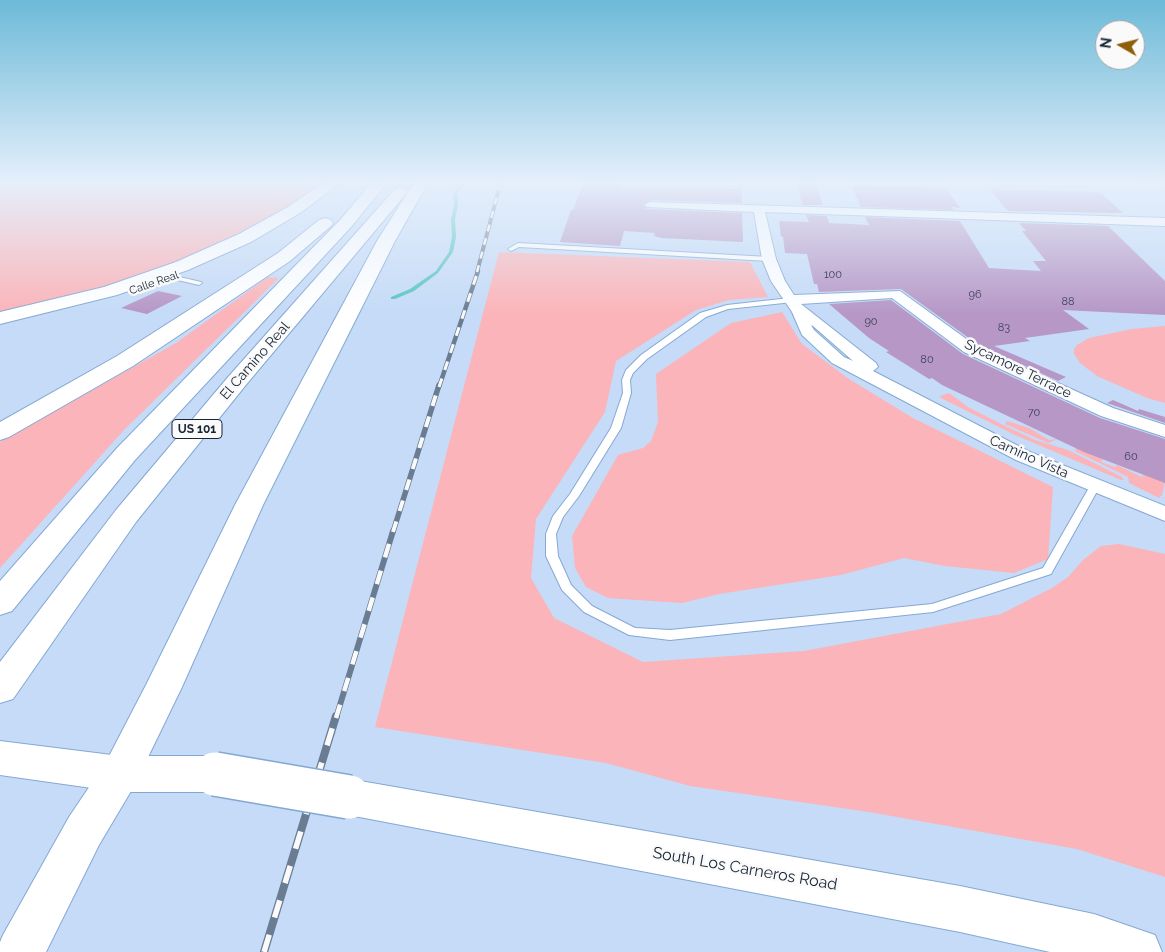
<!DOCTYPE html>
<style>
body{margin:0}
#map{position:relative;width:1165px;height:952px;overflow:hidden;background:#c5dbf7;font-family:Raleway,sans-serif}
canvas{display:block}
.north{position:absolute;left:1095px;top:20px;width:50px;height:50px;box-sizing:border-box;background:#fafafa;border:1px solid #9fa5ac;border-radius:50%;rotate:278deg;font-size:14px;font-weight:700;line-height:20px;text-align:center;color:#172536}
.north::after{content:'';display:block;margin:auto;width:18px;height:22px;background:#8e5f08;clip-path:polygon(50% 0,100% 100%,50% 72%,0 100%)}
</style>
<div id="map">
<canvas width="1165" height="952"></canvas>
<div class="north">N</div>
</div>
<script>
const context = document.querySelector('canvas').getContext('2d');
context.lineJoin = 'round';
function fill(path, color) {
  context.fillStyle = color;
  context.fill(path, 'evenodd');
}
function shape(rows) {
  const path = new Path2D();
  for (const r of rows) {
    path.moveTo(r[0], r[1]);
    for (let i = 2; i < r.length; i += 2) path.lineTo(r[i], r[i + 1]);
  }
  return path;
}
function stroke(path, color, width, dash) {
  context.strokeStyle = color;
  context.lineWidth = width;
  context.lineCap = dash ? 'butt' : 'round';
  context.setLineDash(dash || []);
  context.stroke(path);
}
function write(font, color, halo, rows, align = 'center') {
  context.font = font + ' Raleway,sans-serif';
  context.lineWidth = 5;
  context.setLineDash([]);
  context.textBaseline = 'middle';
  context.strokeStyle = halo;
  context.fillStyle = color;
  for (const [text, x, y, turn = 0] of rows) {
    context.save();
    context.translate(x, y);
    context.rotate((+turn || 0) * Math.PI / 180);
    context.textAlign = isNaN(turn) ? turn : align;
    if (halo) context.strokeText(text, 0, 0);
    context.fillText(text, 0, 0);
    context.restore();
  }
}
const green = shape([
 [0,181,327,181,269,220,228,242,147,276,0,315],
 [499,252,750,262,768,297,729,300,696,310,616,361,605,412,536,519,531,578,554,618,643,662,804,651,1001,614,1052,588,1068,577,1083,560,1101,546,1119,544,1165,554,1165,877,1077,849,869,812,690,786,606,763,375,727],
 [268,277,279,278,124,430,0,568,0,442,176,343],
 [782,312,802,344,849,379,913,418,1053,487,1048,559,1014,573,945,566,904,558,841,575,719,594,682,603,608,598,586,587,575,568,572,536,618,455,643,448,651,441,658,422,656,374,731,323],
 [1165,326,1165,403,1147,398,1097,376,1080,363,1074,354,1074,349,1077,345,1089,338,1132,329],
 [949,393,968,407,1003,425,1035,440,1068,450,1122,477,1124,480,1121,480,1015,435,941,398,940,396],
 [1007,421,1029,428,1049,440,1058,439,1048,443,1005,424],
 [1080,441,1103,459,1101,462,1115,467,1117,465,1142,477,1144,474,1165,482,1162,495,1159,498,1129,483,1128,477,1124,475,1075,451]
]);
const stream = shape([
 [465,181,469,181,457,193,458,205,455,220,456,237,453,252,438,273,414,291,395,299,391,299,391,297,410,289,436,271,449,252,452,237,451,220,454,205,453,193,465,181],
 [1091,181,1165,182,1165,184,1093,182,1091,181]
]);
const building = shape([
 [584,181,620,181,619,188,742,189,742,203,651,200,643,205,647,209,742,213,743,242,662,238,654,236,655,233,624,231,620,246,560,242,571,210,573,210],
 [795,181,815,181,823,205,803,205],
 [851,185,946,188,960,208,952,207,953,210,861,207],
 [989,189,1100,192,1123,213,1008,211],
 [806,215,827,216,829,223,869,225,865,217,960,221,989,268,1041,271,1033,261,1046,261,1022,231,1026,231,1019,223,1108,226,1165,281,1165,315,1063,310,1089,329,1025,338,1030,341,994,346,1066,377,1058,381,977,344,901,289,819,292,817,284,814,284,807,254,785,253,783,237,781,236,779,221,809,222],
 [158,291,182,296,147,314,121,308],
 [891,300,963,354,1100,418,1165,439,1165,483,1084,452,942,385,932,378,929,379,886,352,889,351,869,338,829,304],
 [1113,400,1138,411,1139,409,1165,417,1165,423,1107,403]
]);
const lane = shape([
 [518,243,769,257,772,259,769,261,519,247,511,251,508,249,518,243],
 [171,275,201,282,202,283,199,285,169,278,169,276,171,275],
 [790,298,794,300,793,302,728,309,706,317,647,359,633,373,630,380,631,393,621,428,579,496,563,517,556,534,558,556,571,585,592,606,635,628,670,630,932,604,1043,568,1090,486,1091,484,1099,484,1100,486,1051,574,933,612,670,640,629,635,584,612,562,590,546,556,546,534,553,516,570,494,611,428,623,393,622,380,626,370,641,355,700,313,727,305,790,298]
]);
const street = shape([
 [651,202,1165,218,1165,226,765,212,776,259,785,281,794,295,900,291,976,346,1113,408,1165,425,1165,437,1101,416,964,352,892,298,801,304,876,363,878,367,873,371,1030,452,1165,506,1165,521,1016,460,832,363,802,335,792,312,771,281,762,259,754,212,647,207,645,205,647,203,651,202],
 [811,325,813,326,853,361,844,357,814,330,811,325]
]);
const secondary = shape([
 [326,181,343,181,300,213,251,242,188,270,117,295,0,324,0,312,104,287,176,262,239,234,288,207,326,181],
 [0,741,120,756,215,756,229,762,235,774,229,786,215,792,120,792,0,775,0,741],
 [349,779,960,886,1094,914,1155,935,1162,952,1050,952,960,932,349,815,334,810,328,797,334,784,349,779]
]);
const highway = shape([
 [373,181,388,181,352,226,135,460,12,611,0,615,0,581,117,448,340,220,373,181],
 [415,181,429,181,395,241,263,505,182,687,134,786,99,845,46,952,0,952,0,942,3,935,69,817,106,762,146,685,235,505,377,241,415,181],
 [400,187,405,189,408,192,405,195,245,386,136,522,13,699,0,703,0,662,116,510,229,376,395,189,400,187],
 [325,218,331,220,333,223,331,226,290,261,133,366,9,437,0,440,0,422,117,356,278,253,319,220,325,218]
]);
const railFar4 = shape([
 [477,272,501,181]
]);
const railFar3 = shape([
 [439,387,478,271]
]);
const railFar2 = shape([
 [393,532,439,385]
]);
const railFar1 = shape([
 [336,718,393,531]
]);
const rail = shape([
 [264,952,336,716]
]);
const secondaryBridge = shape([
 [215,774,349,797]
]);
const numberNames = [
 ["100",833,275],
 ["96",975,295],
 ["88",1068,302],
 ["90",871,322],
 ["83",1004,328],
 ["80",927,360],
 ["70",1034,413],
 ["60",1131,457]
];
const farStreetnames = [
 ["Calle Real",154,283,-19]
];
const shields = [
 [197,429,50]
];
const shieldNames = [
 ["US 101",197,429]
];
const streetNames = [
 ["El Camino Real",255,361,-49],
 ["Sycamore Terrace",1018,369,26],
 ["Camino Vista",1029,457,24]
];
const nearStreetnames = [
 ["South Los Carneros Road",745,869,10]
];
fill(green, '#fbb4b9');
fill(stream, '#54c3c1');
fill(building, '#b697c6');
stroke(lane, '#84a8d4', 2);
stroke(street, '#84a8d4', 2);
stroke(secondary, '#84a8d4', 2);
stroke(highway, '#84a8d4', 2);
fill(lane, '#fff');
fill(street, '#fff');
fill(secondary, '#fff');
fill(highway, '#fff');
stroke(railFar4, '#6a7c92', 4);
stroke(railFar3, '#6a7c92', 4.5);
stroke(railFar2, '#6a7c92', 5.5);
stroke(railFar1, '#6a7c92', 6);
stroke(rail, '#6a7c92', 8);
stroke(railFar4, '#fafafa', 2.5, [7]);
stroke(railFar3, '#fafafa', 3, [9]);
stroke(railFar2, '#fafafa', 4, [11]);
stroke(railFar1, '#fafafa', 4.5, [14]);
stroke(rail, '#fafafa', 5.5, [18]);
stroke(secondaryBridge, '#84a8d4', 46, []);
stroke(secondaryBridge, '#fff', 43);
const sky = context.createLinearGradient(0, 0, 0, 314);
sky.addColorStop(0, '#6dbad8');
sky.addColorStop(0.58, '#e5effb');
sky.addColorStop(1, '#e5effb00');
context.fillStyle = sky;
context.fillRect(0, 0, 1165, 314);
write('11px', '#3f425a', null, numberNames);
write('11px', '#172536', '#fafafa', farStreetnames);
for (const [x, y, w] of shields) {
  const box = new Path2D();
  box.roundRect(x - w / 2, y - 9.5, w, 19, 4);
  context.fillStyle = '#fafafa';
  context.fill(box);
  stroke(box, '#172536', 1);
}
write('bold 12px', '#172536', null, shieldNames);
write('14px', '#172536', '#fafafa', streetNames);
write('16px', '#172536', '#fafafa', nearStreetnames);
</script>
